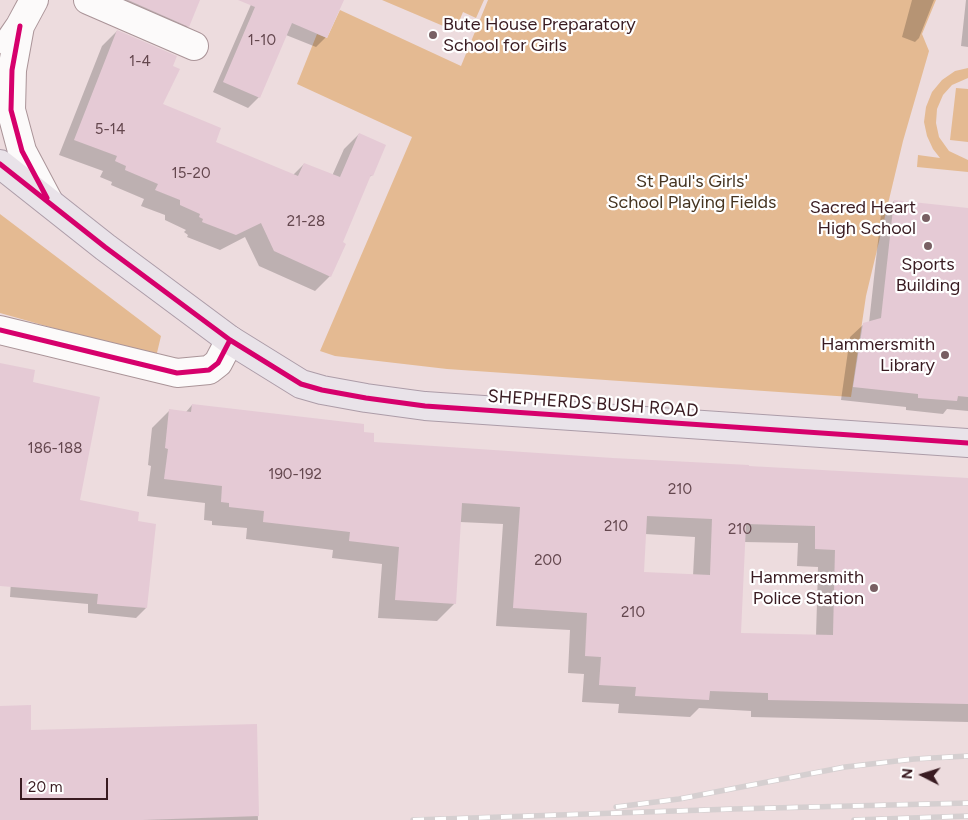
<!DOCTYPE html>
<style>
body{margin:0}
#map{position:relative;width:968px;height:820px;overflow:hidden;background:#eddcde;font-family:Figtree,sans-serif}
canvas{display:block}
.north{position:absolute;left:898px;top:750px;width:50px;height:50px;-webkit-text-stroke:4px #fff;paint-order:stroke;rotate:275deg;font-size:14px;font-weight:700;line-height:20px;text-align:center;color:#391b21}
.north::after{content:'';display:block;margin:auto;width:18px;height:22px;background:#391b21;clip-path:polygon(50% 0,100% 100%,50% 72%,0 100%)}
.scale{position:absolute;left:20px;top:778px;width:88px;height:22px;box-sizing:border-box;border:2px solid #391b21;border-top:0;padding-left:6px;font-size:15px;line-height:18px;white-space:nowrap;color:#391b21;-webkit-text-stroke:4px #fff;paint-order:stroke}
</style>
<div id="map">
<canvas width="968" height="820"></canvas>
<div class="north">N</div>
<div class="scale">20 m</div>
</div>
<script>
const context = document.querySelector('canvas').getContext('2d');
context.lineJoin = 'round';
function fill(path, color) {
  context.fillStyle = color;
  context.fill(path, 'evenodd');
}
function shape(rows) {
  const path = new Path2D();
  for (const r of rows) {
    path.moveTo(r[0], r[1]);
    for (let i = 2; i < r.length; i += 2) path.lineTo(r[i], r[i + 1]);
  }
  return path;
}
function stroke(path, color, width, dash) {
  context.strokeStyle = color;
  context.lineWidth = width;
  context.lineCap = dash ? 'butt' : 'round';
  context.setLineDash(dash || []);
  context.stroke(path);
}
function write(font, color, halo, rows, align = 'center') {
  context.font = font + ' Figtree,sans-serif';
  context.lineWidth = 4.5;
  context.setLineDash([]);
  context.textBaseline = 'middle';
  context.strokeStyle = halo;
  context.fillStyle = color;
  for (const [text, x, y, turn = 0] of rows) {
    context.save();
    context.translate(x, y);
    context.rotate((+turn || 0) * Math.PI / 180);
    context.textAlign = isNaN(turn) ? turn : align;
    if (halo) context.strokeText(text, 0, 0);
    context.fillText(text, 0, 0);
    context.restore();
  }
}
const green = shape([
 [382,0,484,0,476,18,463,12,455,31],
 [488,0,936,0,922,34,929,51,903,141,866,296,851,397,447,369,335,356,320,351,412,137,297,84,317,34,327,38,340,10,461,66],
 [968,68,968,78,952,85,943,95,937,109,936,123,939,137,949,151,968,160,968,172,917,167,918,155,940,158,933,149,927,136,924,122,926,107,932,92,942,80,955,71],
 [956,88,968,89,968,142,950,140],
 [0,214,161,336,156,357,0,313]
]);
const shadow = shape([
 [103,0,199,0,188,26,176,38],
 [253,0,340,0,326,37,316,47,286,35,259,97,248,108,213,92],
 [912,0,934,0,919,38,915,42,902,37],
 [966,0,968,0,968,47,961,46],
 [117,31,161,105,214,143,293,175,304,164,332,176,344,149,359,134,372,175,367,179,341,242,330,276,315,291,259,266,245,237,220,250,187,237,188,235,184,232,186,230,165,220,165,215,141,206,144,199,111,185,112,182,100,177,103,171,59,155,102,46],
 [894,201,968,209,968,411,947,409,943,414,906,410,906,407,841,400,850,337,864,324,869,323,881,214],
 [0,364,31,383,78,501,146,608,136,618,88,613,88,604,10,597,12,566,0,563],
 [192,405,362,433,372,443,747,468,968,480,968,722,751,717,751,711,699,708,690,717,618,713,619,704,582,702,584,674,568,673,570,630,496,626,503,524,460,522,455,603,437,621,378,618,382,564,332,558,333,550,246,539,247,528,212,525,212,521,204,520,205,503,147,496,151,466,148,465,152,428,169,411,186,412],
 [645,534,695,537,693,576,643,574],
 [744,542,798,543,797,566,818,567,816,636,739,634],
 [0,707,30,731,255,725,258,820,0,820]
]);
const building = shape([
 [128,0,200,0,189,27],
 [238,0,344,0,327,38,292,23,260,98,223,82,255,7],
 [117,30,177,56,173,66,180,69,163,104,221,128,216,142,298,176,304,163,340,177,359,133,386,145,373,176,371,175,343,242,346,244,331,277,274,251,261,223,236,235,202,222,203,219,199,217,200,214,180,205,180,200,155,190,158,184,125,170,126,166,115,161,117,156,74,140],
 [894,200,968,208,968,397,958,396,957,401,918,398,918,394,853,387,863,323,881,318],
 [0,363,35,370,33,382,100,397,80,500,139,512,138,521,156,524,147,608,97,604,98,594,0,586],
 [192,404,364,424,364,432,374,433,374,442,613,458,749,465,749,466,968,478,968,704,768,700,768,693,710,691,709,700,635,696,636,687,599,685,601,657,585,656,587,613,513,608,520,507,462,503,456,604,395,600,399,547,349,541,350,532,263,522,264,511,229,507,229,503,221,502,222,486,164,479,168,449,165,448,169,409,191,412],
 [647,516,712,519,710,575,644,572],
 [746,524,815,526,815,549,835,550,833,635,741,633],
 [31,705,31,730,257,724,259,816,142,820,0,820,0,706]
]);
const minor = shape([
 [88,0,194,46],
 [20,26,12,70,11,110,22,151,49,202],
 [9,42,20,26,34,0],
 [0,330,177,373,209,370,218,363,230,340]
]);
const major = shape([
 [0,164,105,247,230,340,301,384,322,390,366,398,425,406,968,443]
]);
const rail = shape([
 [616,807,679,799,845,767,914,759,968,756],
 [413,820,733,809,968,803],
 [854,820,968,816]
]);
const cycleway = shape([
 [20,26,12,70,11,110,22,151,47,198],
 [0,164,105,247,230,340,301,384,322,390,366,398,425,406,968,443],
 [0,330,177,373,209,370,218,363,230,340]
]);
const markers = [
 [433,35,5,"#785f63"],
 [926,218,5,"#785f63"],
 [928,246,5,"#785f63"],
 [945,355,5,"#785f63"],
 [874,588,5,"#785f63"]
];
const numberNames = [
 ["1-10",262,41],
 ["1-4",140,62],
 ["5-14",110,130],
 ["15-20",191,174],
 ["21-28",306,222],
 ["186-188",55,449],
 ["190-192",295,475],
 ["210",680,490],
 ["210",616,527],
 ["210",740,530],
 ["200",548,561],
 ["210",633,613]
];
const poiNames = [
 ["Bute House Preparatory",443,25,"left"],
 ["School for Girls",443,46,"left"],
 ["Sacred Heart",916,208],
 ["High School",916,229],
 ["Sports",928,265,"center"],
 ["Building",928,286,"center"],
 ["Hammersmith",935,345],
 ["Library",935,366],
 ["Hammersmith",864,578],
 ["Police Station",864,599]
];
const parkNames = [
 ["St Paul's Girls'",692,182],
 ["School Playing Fields",692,203]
];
const streetNames = [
 ["SHEPHERDS BUSH ROAD",593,404,4]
];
fill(green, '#e4ba92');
fill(shadow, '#0003');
fill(building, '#e5cad5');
stroke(minor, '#aa9498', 30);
stroke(major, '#ac9ca8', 30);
stroke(minor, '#fcfafa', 28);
stroke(major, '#e9e3e9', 28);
stroke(rail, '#d5cfd0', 5.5);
stroke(rail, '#fff', 4, [11]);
stroke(cycleway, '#d6006c', 5);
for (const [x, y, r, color] of markers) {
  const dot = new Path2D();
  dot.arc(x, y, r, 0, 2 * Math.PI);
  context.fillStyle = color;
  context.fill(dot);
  stroke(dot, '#fff', 2);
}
write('15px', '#64474e', null, numberNames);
write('18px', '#391b21', '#fff', poiNames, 'right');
write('18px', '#453421', '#fff', parkNames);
write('18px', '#391b21', '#fff', streetNames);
</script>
